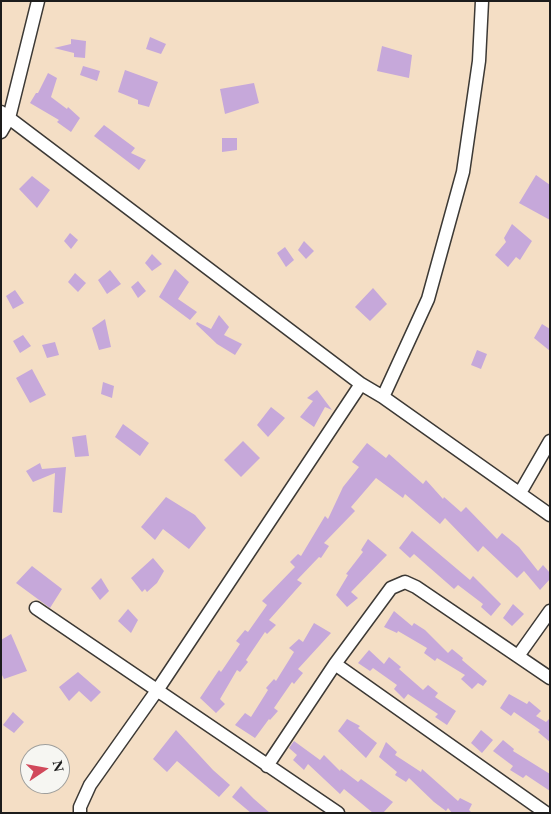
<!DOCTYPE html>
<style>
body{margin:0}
#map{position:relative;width:551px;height:814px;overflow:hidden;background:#f4dec5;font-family:"EB Garamond",serif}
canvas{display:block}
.frame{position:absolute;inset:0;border:2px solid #1c1c1c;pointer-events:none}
.north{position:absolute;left:20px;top:744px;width:50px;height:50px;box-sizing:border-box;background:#f6f6f2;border:1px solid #9f9f9c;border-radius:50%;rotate:78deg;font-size:14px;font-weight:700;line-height:20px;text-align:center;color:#1c1c1c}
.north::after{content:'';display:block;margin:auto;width:18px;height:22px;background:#d1495b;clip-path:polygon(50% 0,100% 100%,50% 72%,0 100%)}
</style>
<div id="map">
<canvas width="551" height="814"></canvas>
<div class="frame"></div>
<div class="north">N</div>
</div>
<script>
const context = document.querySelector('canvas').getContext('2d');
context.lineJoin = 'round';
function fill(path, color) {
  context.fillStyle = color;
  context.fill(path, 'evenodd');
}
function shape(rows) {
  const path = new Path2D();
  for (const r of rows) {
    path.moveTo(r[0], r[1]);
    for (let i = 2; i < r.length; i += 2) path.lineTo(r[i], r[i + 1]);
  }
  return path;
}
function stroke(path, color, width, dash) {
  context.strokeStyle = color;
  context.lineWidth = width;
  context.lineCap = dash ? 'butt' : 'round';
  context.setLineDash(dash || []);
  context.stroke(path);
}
const building = shape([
 [150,37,166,44,161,54,146,49],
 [71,39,86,41,85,58,74,57,74,53,54,48,71,44],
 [382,46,412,55,409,78,377,71],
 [83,66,100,71,97,81,80,75],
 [125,70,158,82,149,107,138,104,138,100,118,92],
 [48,73,57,78,51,97,67,109,68,107,80,118,71,132,57,122,59,120,30,103,36,93,38,93],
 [254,83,259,103,225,114,220,89],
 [104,125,135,148,131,153,146,160,139,170,94,136],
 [222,138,237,138,237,150,222,152],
 [536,175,550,185,550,220,519,203],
 [32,176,50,190,37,208,19,189],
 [512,224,532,241,520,260,516,257,508,267,495,255,506,242,504,238],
 [70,233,78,240,71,249,64,241],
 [304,241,314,251,306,259,298,250],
 [285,247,294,260,286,267,277,253],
 [152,254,162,264,152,271,145,263],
 [175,269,189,282,178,299,197,312,190,320,159,297],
 [110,270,121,284,107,294,98,280],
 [75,273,86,283,78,292,68,282],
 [138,281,146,291,138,298,131,287],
 [373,288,387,304,370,321,355,307],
 [15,290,24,303,13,309,6,296],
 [219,315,229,327,224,335,242,344,235,355,217,344,196,324,197,322,211,329],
 [105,319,111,347,99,350,92,328],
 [542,324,550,329,550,351,534,338],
 [23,335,31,346,20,353,13,341],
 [55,342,59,355,47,358,42,345],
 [477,350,487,354,481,369,471,365],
 [32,369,46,395,30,403,16,378],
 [103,382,114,386,112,398,101,394],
 [317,390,332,410,325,407,314,427,300,417,313,401,307,398],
 [271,407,285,418,268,437,257,425],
 [123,424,149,443,140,456,115,437],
 [86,435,89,456,75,457,72,437],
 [243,441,260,458,241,477,224,460],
 [367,443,386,458,389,454,423,484,426,480,443,499,444,497,461,512,466,507,497,539,502,533,519,547,538,571,543,565,550,573,550,579,540,590,524,571,517,578,483,546,478,552,445,518,440,524,405,494,403,498,376,478,351,507,355,511,324,543,329,546,321,558,319,557,297,580,302,583,269,620,276,625,267,634,265,632,246,660,248,662,240,672,237,670,220,699,225,704,216,713,200,698,219,670,221,672,240,644,236,641,245,630,248,632,267,605,262,601,295,567,290,562,298,554,301,556,325,516,328,519,343,487,359,467,352,462],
 [40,463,42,469,66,467,62,513,53,512,55,473,33,482,26,471],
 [166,497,195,515,206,528,189,549,163,529,155,540,141,527],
 [412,531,470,580,473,576,501,604,491,616,481,607,483,604,458,585,454,589,414,554,410,558,399,548],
 [368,539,387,555,351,592,358,598,347,607,336,595,348,575,346,574,363,552,361,550],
 [153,558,164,571,157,583,147,592,145,589,142,592,131,578],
 [32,566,62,589,50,608,16,583],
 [101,578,109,591,100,600,91,588],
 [513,604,524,614,512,626,503,618],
 [128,609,138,620,131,633,118,621],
 [394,611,412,626,414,623,425,630,448,653,452,649,463,658,462,660,487,681,483,686,478,683,472,689,461,679,465,675,437,658,435,661,424,653,427,648,398,631,397,633,384,627],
 [314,623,331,633,298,669,303,673,294,684,292,682,274,708,278,711,270,720,269,719,255,738,235,725,245,713,251,717,268,690,266,688,274,679,276,681,294,652,289,648,299,639,303,642],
 [11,634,27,671,4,679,1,673,1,640],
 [369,650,384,664,389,657,401,667,399,669,423,690,428,685,438,693,435,697,456,711,447,725,435,717,438,714,408,694,404,699,394,689,397,685,373,668,370,671,358,663],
 [78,672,101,692,91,702,79,691,69,701,59,687],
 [509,694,527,704,529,701,541,711,536,716,546,722,550,718,550,742,538,732,540,730,514,712,511,716,500,708],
 [13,712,24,722,14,733,3,725],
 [347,719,360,726,358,728,377,743,366,758,338,731],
 [176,730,213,770,230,785,219,797,177,761,167,772,153,759],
 [481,730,493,740,482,753,471,743],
 [503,740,514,749,513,751,550,774,550,791,526,775,523,778,510,770,513,766,493,751],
 [294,741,320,760,324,755,340,771,341,769,358,782,361,779,393,802,383,813,373,813,344,789,340,794,308,764,304,770,293,760,297,755,289,748],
 [386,742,397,752,395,755,421,772,422,769,458,801,460,798,472,804,469,810,472,813,452,813,448,808,446,811,434,802,409,778,406,782,395,775,397,772,379,757],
 [241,786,254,799,270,813,251,813,232,797]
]);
const minor = shape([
 [1,112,361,384,383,397,550,515],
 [1,132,9,118,38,1],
 [383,397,428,299,463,172,479,61,482,1],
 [520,493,550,441],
 [36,608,338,813],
 [518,656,550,611],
 [335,664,546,813],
 [267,766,335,664,391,588,405,582,416,587,550,678],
 [80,813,80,807,90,785,158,689,361,384]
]);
fill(building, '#c6a8da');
stroke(minor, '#3c3935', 15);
stroke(minor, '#fff', 12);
</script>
